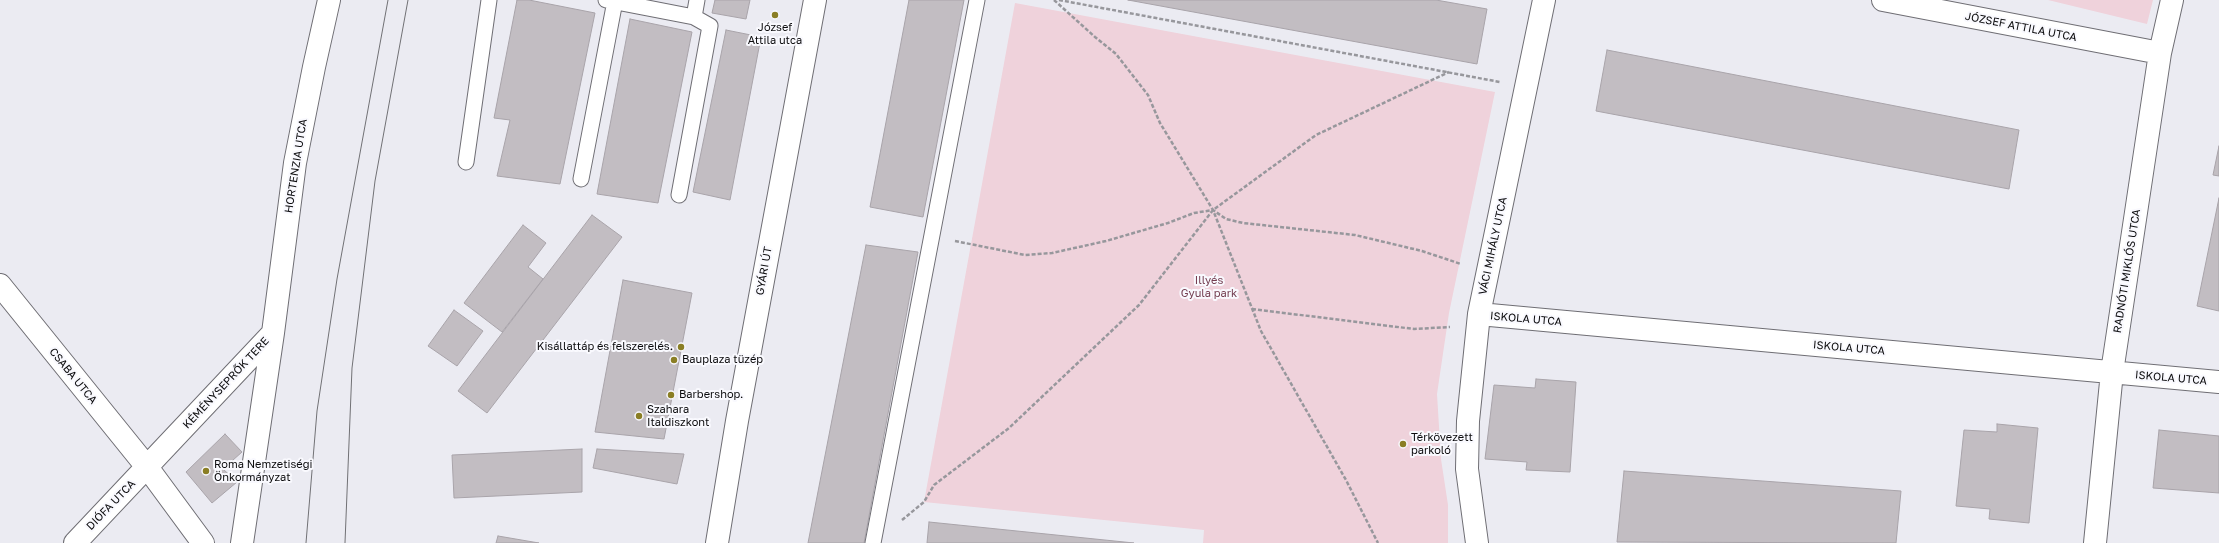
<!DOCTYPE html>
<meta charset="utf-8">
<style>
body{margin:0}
canvas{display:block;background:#ebebf2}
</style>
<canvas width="2219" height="543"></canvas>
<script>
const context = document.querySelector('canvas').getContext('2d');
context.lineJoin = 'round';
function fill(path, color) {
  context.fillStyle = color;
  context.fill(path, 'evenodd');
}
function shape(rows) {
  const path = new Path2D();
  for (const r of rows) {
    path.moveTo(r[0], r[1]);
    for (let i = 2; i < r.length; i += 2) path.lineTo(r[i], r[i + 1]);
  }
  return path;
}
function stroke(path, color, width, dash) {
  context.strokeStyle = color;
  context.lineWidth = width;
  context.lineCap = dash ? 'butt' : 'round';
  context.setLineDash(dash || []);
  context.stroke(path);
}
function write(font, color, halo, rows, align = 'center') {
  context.font = font + ' "Golos Text",sans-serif';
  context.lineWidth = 4;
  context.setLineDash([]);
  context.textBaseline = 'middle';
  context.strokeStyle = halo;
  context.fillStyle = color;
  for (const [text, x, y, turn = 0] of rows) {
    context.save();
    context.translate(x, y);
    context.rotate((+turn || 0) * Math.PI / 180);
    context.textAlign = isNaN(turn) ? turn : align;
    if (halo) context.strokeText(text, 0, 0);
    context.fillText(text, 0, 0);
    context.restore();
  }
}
const green = shape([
 [2048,0,2153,0,2147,24],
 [1015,3,1495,92,1449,313,1437,394,1441,459,1448,505,1448,543,1203,543,1204,530,924,502]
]);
const building = shape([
 [517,0,529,0,595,13,560,184,497,176,510,120,494,118,517,0],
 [715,0,750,0,746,19,712,13,715,0],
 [909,0,964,0,923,217,870,207,909,0],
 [1128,0,1436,0,1487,9,1477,64,1128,0],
 [630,19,692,32,658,203,597,194,630,19],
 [726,30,761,37,730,200,693,192,726,30],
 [1607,50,2019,130,2009,189,1596,111,1607,50],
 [2219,146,2219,176,2213,175,2219,146],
 [2219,198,2219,311,2197,306,2219,198],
 [592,215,622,237,487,413,458,391,592,215],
 [523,225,546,243,528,267,543,279,502,332,464,303,523,225],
 [866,245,918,252,864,543,808,543,866,245],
 [623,280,692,293,664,439,595,432,623,280],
 [454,310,483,331,457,366,428,346,454,310],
 [1536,379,1576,382,1570,472,1526,470,1527,462,1485,459,1494,385,1535,388,1536,379],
 [1997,424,2038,428,2029,523,1989,519,1990,509,1956,506,1964,430,1997,432,1997,424],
 [2159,430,2219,436,2219,493,2153,488,2159,430],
 [225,434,242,452,223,469,237,482,212,503,186,472,225,434],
 [582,449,582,492,454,498,452,455,582,449],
 [597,449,684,454,677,484,593,468,597,449],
 [1624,471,1901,491,1896,543,1617,542,1624,471],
 [929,522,1134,543,927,543,929,522],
 [498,536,539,543,496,543,498,536]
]);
const path = shape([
 [1054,0,1095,37,1116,54,1148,95,1160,123,1213,210,1261,331,1346,480,1378,543],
 [1059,0,1500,82],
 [955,241,1025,255,1052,253,1106,241,1168,223,1194,213,1213,210,1226,219,1243,223,1355,235,1422,251,1461,264],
 [1252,309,1414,329,1450,327],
 [902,520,924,502,934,485,1009,428,1139,305,1213,210,1316,135,1449,72]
]);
const service = shape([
 [606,0,694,17,697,0],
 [466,162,489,0],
 [581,179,615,1],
 [679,195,710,26,694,17],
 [873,543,977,0]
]);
const minor = shape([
 [1883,0,2160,53],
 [0,285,147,467,203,543],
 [1479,314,2219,382],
 [75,543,273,333],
 [242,543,273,333,295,163,314,67,329,0],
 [1477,543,1467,469,1468,421,1479,314,1544,0],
 [2095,543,2112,372,2160,53,2172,0]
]);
const tertiary = shape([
 [717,543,737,421,815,0]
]);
const tram = shape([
 [306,543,317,411,337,279,388,0],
 [345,543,352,368,375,181,408,0]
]);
const markers = [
 [775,15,4,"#8a7e24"],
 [681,347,4,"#8a7e24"],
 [674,360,4,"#8a7e24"],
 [671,395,4,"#8a7e24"],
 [639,416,4,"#8a7e24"],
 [1403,444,4,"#8a7e24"],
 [206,471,4,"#8a7e24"]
];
const streetNames = [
 ["JÓZSEF ATTILA UTCA",2021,27,11],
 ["HORTENZIA UTCA",296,166,-81],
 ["VÁCI MIHÁLY UTCA",1493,246,-78],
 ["GYÁRI ÚT",764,271,-80],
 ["RADNÓTI MIKLÓS UTCA",2127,271,-81],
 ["ISKOLA UTCA",1526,319,5],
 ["ISKOLA UTCA",1849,348,5],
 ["CSABA UTCA",73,376,51],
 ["ISKOLA UTCA",2171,378,5],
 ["KÉMÉNYSEPRŐK TERE",226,383,-47],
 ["DIÓFA UTCA",111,505,-46]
];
const poiNames = [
 ["József",775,28,"center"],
 ["Attila utca",775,41,"center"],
 ["Kisállattáp és felszerelés.",673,347,"right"],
 ["Bauplaza tüzép",682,360],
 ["Barbershop.",679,395],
 ["Szahara",647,410],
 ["Italdiszkont",647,423],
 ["Térkövezett",1411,438],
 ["parkoló",1411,451],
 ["Roma Nemzetiségi",214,465],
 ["Önkormányzat",214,478]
];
const parkNames = [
 ["Illyés",1209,281],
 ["Gyula park",1209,294]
];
fill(green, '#efd2db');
fill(building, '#c2bdc2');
stroke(building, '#a9a4aa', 1);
stroke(service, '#6f6e74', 17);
stroke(minor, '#6f6e74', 24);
stroke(tertiary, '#6f6e74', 24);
stroke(path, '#97979c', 2.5, [4, 2]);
stroke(service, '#fff', 15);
stroke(minor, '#fff', 22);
stroke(tertiary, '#fff', 22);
stroke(tram, '#717175', 1);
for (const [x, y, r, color] of markers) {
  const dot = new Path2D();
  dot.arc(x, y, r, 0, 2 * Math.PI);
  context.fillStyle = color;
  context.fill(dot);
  stroke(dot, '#f9f9fe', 1.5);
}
write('11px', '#0c0c0e', '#f9f9fe', streetNames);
write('11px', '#0c0c0e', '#f9f9fe', poiNames, 'left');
write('11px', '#743e51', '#f9f9fe', parkNames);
</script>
